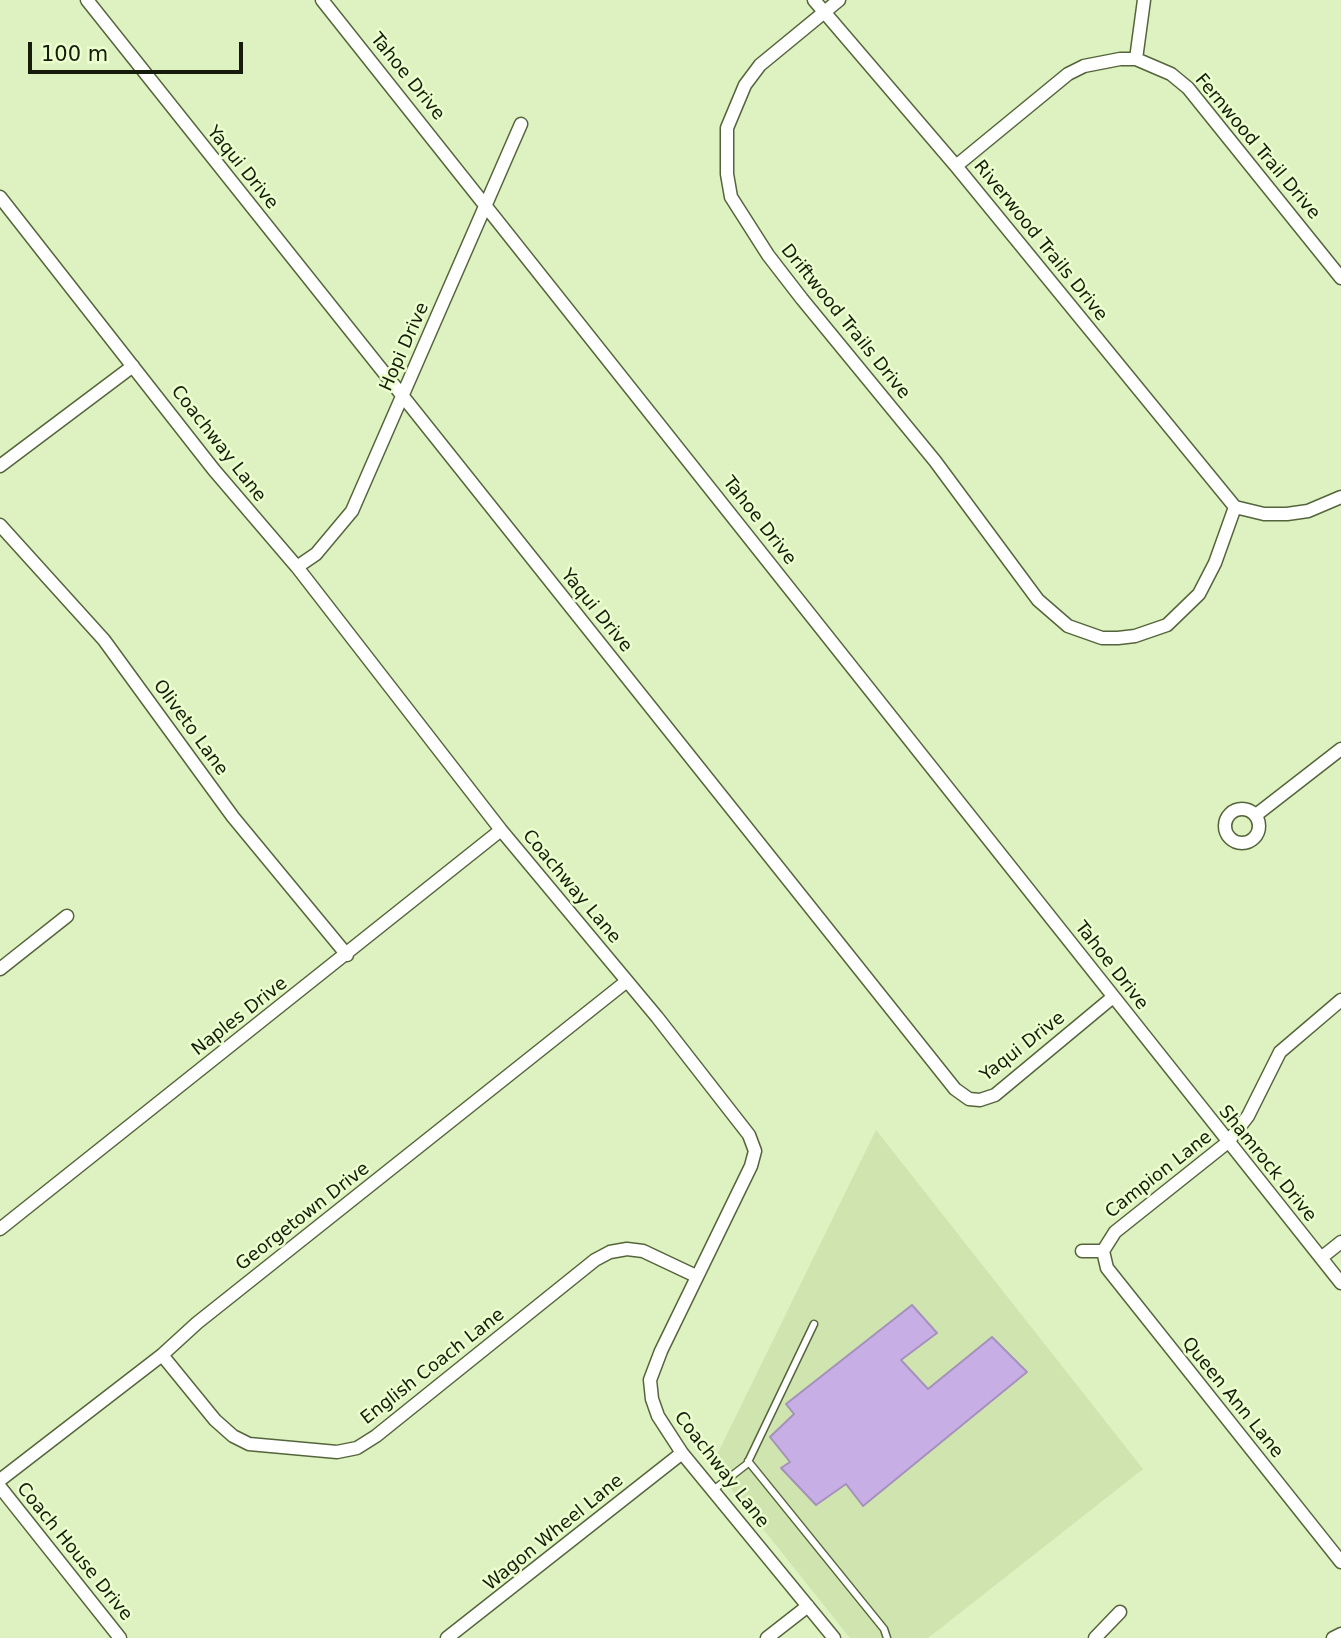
<!DOCTYPE html>
<style>
body{margin:0}
#map{position:relative;width:1341px;height:1638px;overflow:hidden;background:#ddf1c1;font-family:"DejaVu Sans",sans-serif}
canvas{display:block}
.scale{position:absolute;left:28px;top:42px;width:215px;height:32px;box-sizing:border-box;border:4px solid #161c0b;border-top:0;padding-left:9px;font-size:21px;line-height:24px;white-space:nowrap;color:#161c0b;-webkit-text-stroke:5px #ebfece;paint-order:stroke}
</style>
<div id="map">
<canvas width="1341" height="1638"></canvas>
<div class="scale">100 m</div>
</div>
<script>
const context = document.querySelector('canvas').getContext('2d');
context.lineJoin = 'round';
function fill(path, color) {
  context.fillStyle = color;
  context.fill(path, 'evenodd');
}
function shape(rows) {
  const path = new Path2D();
  for (const r of rows) {
    if (r.length === 3) {
      path.moveTo(r[0] + r[2], r[1]);
      path.arc(r[0], r[1], r[2], 0, 2 * Math.PI);
      continue;
    }
    path.moveTo(r[0], r[1]);
    for (let i = 2; i < r.length; i += 2) path.lineTo(r[i], r[i + 1]);
  }
  return path;
}
function stroke(path, color, width, dash) {
  context.strokeStyle = color;
  context.lineWidth = width;
  context.lineCap = dash ? 'butt' : 'round';
  context.setLineDash(dash || []);
  context.stroke(path);
}
function write(font, color, halo, rows, align = 'center') {
  context.font = font + ' "DejaVu Sans",sans-serif';
  context.lineWidth = 5;
  context.setLineDash([]);
  context.textBaseline = 'middle';
  context.strokeStyle = halo;
  context.fillStyle = color;
  for (const [text, x, y, turn = 0] of rows) {
    context.save();
    context.translate(x, y);
    context.rotate((+turn || 0) * Math.PI / 180);
    context.textAlign = isNaN(turn) ? turn : align;
    if (halo) context.strokeText(text, 0, 0);
    context.fillText(text, 0, 0);
    context.restore();
  }
}
const built = shape([
 [876,1130,1143,1469,928,1638,850,1638,712,1465]
]);
const building = shape([
 [912,1305,937,1333,901,1360,928,1389,992,1337,1027,1372,863,1506,846,1484,816,1505,781,1468,790,1462,770,1437,794,1414,786,1404,912,1305]
]);
const service = shape([
 [748,1461,884,1629,887,1638],
 [712,1491,747,1464,814,1324]
]);
const minor = shape([
 [87,0,955,1089,969,1099,980,1100,995,1095,1113,997],
 [322,0,1341,1283],
 [814,0,956,166,1235,507],
 [839,0,760,65,745,85,727,128,727,174,731,197,768,255,802,299,935,461,1038,600,1068,626,1102,638,1118,638,1135,636,1167,625,1199,594,1215,563,1235,507],
 [1136,59,1144,0],
 [956,166,1068,74,1084,66,1120,59,1136,59,1171,74,1188,88,1341,278],
 [0,197,214,470,297,567,501,830,657,1017,749,1135,755,1151,751,1166,661,1351,650,1380,652,1399,658,1416,682,1453,834,1638],
 [0,466,133,366],
 [1235,507,1264,514,1287,514,1308,511,1341,497],
 [0,525,104,640,233,817,347,955],
 [297,567,316,554,352,511,521,124],
 [1242,826,17],
 [1256,815,1341,749],
 [0,969,67,916],
 [1341,1000,1280,1052,1248,1116,1228,1142,1115,1232,1103,1251,1107,1268,1341,1562],
 [0,1229,501,830],
 [1082,1251,1103,1251],
 [1321,1258,1341,1242],
 [162,1355,215,1420,233,1436,249,1444,337,1452,357,1448,376,1436,595,1260,610,1252,627,1249,643,1251,696,1276],
 [0,1480,162,1355,197,1323,627,981],
 [0,1487,120,1638],
 [447,1638,682,1453],
 [767,1638,808,1606],
 [1095,1638,1120,1612],
 [1333,1638,1341,1634]
]);
const streetNames = [
 ["Tahoe Drive",407,77,51],
 ["Fernwood Trail Drive",1257,147,50],
 ["Yaqui Drive",242,168,51],
 ["Riverwood Trails Drive",1040,241,51],
 ["Driftwood Trails Drive",845,322,51],
 ["Hopi Drive",405,347,-66],
 ["Coachway Lane",218,444,52],
 ["Tahoe Drive",759,521,52],
 ["Yaqui Drive",596,611,51],
 ["Oliveto Lane",190,728,54],
 ["Coachway Lane",571,887,50],
 ["Tahoe Drive",1111,966,52],
 ["Naples Drive",240,1017,-38],
 ["Yaqui Drive",1023,1047,-38],
 ["Shamrock Drive",1267,1164,51],
 ["Campion Lane",1159,1175,-38],
 ["Georgetown Drive",303,1217,-38],
 ["English Coach Lane",433,1367,-38],
 ["Queen Ann Lane",1232,1398,51],
 ["Coachway Lane",721,1470,52],
 ["Wagon Wheel Lane",554,1533,-39],
 ["Coach House Drive",74,1552,51]
];
fill(built, '#cfe4af');
fill(building, '#c7aee5');
stroke(building, '#a591bc', 2);
stroke(service, '#55653b', 9);
stroke(minor, '#55653b', 15);
stroke(service, '#fff', 6);
stroke(minor, '#fff', 12);
write('18px', '#161c0b', '#ebfece', streetNames);
</script>
